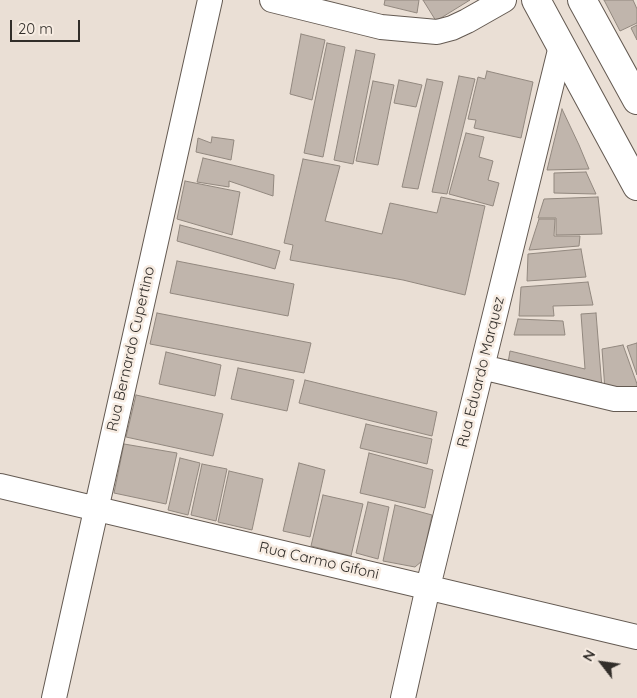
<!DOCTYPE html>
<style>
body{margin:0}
#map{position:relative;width:637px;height:698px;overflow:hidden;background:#eadfd5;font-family:Quicksand,sans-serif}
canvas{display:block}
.north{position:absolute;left:577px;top:638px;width:50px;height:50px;-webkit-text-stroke:4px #f7ece2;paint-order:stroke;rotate:300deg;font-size:14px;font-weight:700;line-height:20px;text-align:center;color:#322e2a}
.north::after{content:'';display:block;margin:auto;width:18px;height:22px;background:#322e2a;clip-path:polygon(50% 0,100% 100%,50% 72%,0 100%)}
.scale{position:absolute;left:10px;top:20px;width:70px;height:22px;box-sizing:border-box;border:2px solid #322e2a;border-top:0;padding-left:6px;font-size:15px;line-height:18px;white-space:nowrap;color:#322e2a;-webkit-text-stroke:4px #f7ece2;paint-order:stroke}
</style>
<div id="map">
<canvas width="637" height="698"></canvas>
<div class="north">N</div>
<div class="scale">20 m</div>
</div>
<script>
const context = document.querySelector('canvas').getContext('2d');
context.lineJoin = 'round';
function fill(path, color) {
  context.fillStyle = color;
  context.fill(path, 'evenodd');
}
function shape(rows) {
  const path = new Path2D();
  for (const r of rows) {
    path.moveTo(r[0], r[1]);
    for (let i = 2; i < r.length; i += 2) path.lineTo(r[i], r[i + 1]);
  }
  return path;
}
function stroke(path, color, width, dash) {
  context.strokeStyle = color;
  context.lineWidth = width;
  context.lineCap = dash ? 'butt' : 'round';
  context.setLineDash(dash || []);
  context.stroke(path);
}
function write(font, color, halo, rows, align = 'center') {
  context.font = font + ' Quicksand,sans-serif';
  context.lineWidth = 5;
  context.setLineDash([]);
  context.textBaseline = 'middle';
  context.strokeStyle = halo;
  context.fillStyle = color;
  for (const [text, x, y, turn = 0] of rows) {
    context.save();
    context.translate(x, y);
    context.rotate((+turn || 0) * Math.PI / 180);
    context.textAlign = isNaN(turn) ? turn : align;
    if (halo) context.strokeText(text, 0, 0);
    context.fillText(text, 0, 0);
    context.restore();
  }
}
const building = shape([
 [385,0,419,0,417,13,384,5,385,0],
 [423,0,470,0,436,21,423,0],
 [604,0,633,0,637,9,637,23,620,31,604,0],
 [637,25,637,40,631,28,637,25],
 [301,34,325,40,312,100,290,94,301,34],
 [327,43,345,47,323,157,304,153,327,43],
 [356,50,375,54,353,164,334,160,356,50],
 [487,71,533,82,521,138,474,128,476,120,468,119,478,77,485,79,487,71],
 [459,76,475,79,447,194,432,192,459,76],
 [427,79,443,82,418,189,402,187,427,79],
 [399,80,422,85,416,107,394,103,399,80],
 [373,81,394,85,378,165,356,161,373,81],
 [562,109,579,145,589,169,547,170,562,109],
 [466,133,484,137,479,157,493,161,488,180,499,183,493,206,449,194,466,133],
 [212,137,234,140,231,160,196,152,198,138,211,143,212,137],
 [203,158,274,175,273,196,229,181,229,187,197,182,203,158],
 [303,159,340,166,325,221,382,234,390,203,437,213,441,197,485,206,465,295,403,280,290,260,293,245,284,243,303,159],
 [586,172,596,194,554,193,554,173,586,172],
 [185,181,240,192,232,235,177,219,185,181],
 [598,197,602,234,556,235,556,218,538,218,544,199,598,197],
 [539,219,555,219,554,236,580,236,579,246,529,250,539,219],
 [180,225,280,251,275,269,177,241,180,225],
 [581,249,586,277,527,281,528,254,581,249],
 [177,261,294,284,288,316,170,293,177,261],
 [588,282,593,305,553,306,554,316,519,316,521,287,588,282],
 [157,313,311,343,304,373,150,344,157,313],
 [596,313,602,388,507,369,510,351,585,369,581,314,596,313],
 [518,319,563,321,565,335,514,335,518,319],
 [637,343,637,375,627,346,637,343],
 [623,345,637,384,637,396,605,390,602,349,623,345],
 [166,352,221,365,215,396,159,384,166,352],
 [238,368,294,380,287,411,231,399,238,368],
 [305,380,437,412,432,436,299,403,305,380],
 [136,395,223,414,213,456,126,437,136,395],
 [366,424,432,439,427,464,360,448,366,424],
 [124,444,177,453,166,504,114,493,124,444],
 [369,453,433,470,425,508,360,493,369,453],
 [180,458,200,463,188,515,168,510,180,458],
 [299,463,325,470,310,537,283,531,299,463],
 [202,464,227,469,216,521,191,515,202,464],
 [229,471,263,479,252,530,218,522,229,471],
 [323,495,363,504,351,556,311,546,323,495],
 [368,502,389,507,378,559,356,553,368,502],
 [395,505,432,515,422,561,415,567,383,561,395,505]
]);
const street = shape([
 [272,0,381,27,437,32,452,28,467,21,504,0],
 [482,367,615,399,637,399],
 [0,486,637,637],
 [54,698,210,0],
 [403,698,428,587,561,46]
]);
const secondary = shape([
 [536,0,637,186],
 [582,0,637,100]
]);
const streetNames = [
 ["Rua Bernardo Cupertino",131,349,-77],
 ["Rua Eduardo Marquez",481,372,-76],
 ["Rua Carmo Gifoni",319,561,13]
];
fill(building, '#c0b5ac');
stroke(building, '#92887f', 1);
stroke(street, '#645a52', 26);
stroke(secondary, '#645a52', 30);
stroke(street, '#fff', 24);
stroke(secondary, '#fff', 28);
write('15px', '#322e2a', '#f7ece2', streetNames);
</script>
